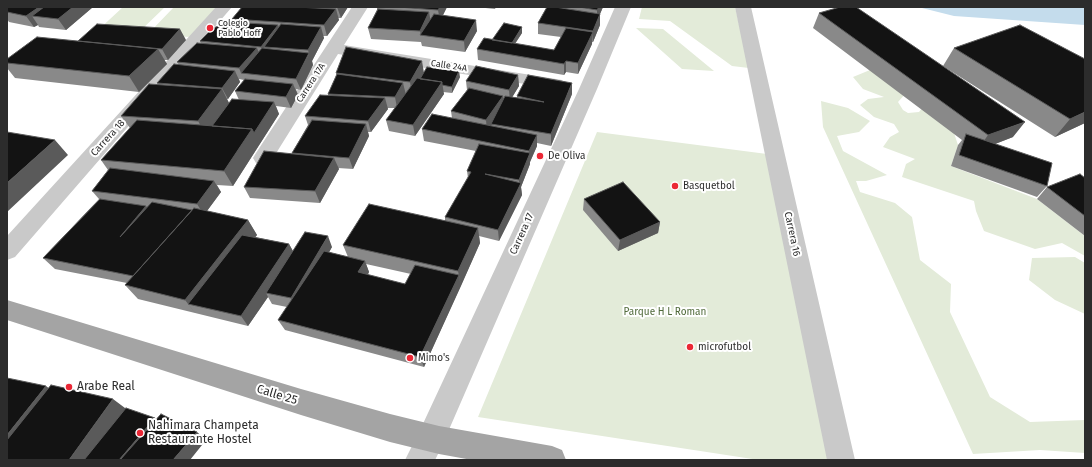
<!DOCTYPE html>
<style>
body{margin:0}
#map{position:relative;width:1092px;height:467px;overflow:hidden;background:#fff;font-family:"Fira Sans",sans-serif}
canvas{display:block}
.frame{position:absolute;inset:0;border:8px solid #2c2c2c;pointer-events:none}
</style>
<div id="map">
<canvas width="1092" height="467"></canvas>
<div class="frame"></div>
</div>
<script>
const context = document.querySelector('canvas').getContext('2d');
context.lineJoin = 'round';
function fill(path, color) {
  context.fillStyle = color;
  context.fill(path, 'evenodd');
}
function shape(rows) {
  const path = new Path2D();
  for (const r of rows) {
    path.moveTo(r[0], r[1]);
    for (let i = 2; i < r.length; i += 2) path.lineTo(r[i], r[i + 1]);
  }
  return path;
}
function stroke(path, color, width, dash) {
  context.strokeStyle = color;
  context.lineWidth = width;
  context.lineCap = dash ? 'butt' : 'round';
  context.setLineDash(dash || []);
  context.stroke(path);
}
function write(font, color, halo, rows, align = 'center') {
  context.font = font + ' "Fira Sans",sans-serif';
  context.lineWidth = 4;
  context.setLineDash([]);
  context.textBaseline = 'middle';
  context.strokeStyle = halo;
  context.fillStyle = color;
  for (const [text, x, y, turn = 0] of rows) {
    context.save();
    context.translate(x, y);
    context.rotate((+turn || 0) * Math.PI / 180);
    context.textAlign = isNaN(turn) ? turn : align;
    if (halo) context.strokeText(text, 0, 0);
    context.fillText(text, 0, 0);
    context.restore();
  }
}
const green = shape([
 [123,7,165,7,137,34,96,32],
 [174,7,217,7,191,37,147,35],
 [642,7,735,7,749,68,732,66,670,21,639,19],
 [636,28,663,29,714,71,682,69],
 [870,70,893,74,907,92,898,102,903,110,908,113,919,112,926,103,956,123,954,133,958,145,951,166,1037,199,1085,236,1085,256,1062,243,1035,249,984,231,976,211,974,201,902,177,906,164,915,159,883,147,890,137,899,132,894,124,874,117,860,105,868,99,884,97,863,89,853,77],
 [821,101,848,108,870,121,859,132,837,136,843,151,887,175,866,181,856,181,860,192,895,203,912,217,920,260,951,284,950,312,990,397,1030,422,1085,420,1085,453,1040,450,973,454,823,127],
 [597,132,767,154,831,460,759,460,478,417],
 [1075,257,1085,263,1085,314,1055,300,1029,280,1032,258]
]);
const water = shape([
 [918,7,1085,7,1085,25,954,16]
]);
const minor = shape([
 [216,7,232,7,15,257,7,260,7,236,216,7],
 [352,7,368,7,344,45,556,79,562,80,565,84,562,88,556,89,338,54,270,163,263,165,256,163,253,158,256,153,352,7],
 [615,7,631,7,597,89,441,448,435,460,405,460,421,428,579,89,615,7],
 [735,7,751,7,855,460,827,460,735,7]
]);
const major = shape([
 [7,300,301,389,390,414,439,426,552,446,562,450,566,460,472,460,439,454,390,442,301,415,7,320,7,300]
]);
const wall = shape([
 [7,7,93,7,66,30,39,27,38,25,34,27,9,22,7,19],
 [242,7,348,7,341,18,338,18,339,20,327,36,323,36,324,38,312,61,313,65,301,90,296,89,298,95,291,108,276,106,279,114,233,186,217,185,221,192,207,211,248,220,257,235,255,237,289,244,293,251,332,247,329,252,348,257,343,245,445,221,445,217,468,178,467,171,476,151,424,141,422,129,452,118,451,111,467,90,466,81,518,75,519,86,512,97,517,98,517,96,572,94,551,146,537,143,537,146,530,162,530,164,521,187,522,195,499,241,479,236,480,243,424,367,285,330,278,320,287,307,272,304,268,297,248,326,138,299,125,285,127,283,55,269,43,258,99,199,92,191,108,170,101,160,130,128,121,116,158,85,157,83,179,65,177,62,201,44,200,41,233,22,232,19],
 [239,79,244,80,235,91,239,100,229,103,227,99,228,99,240,82],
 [366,264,411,274,405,284,368,275,369,272],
 [377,7,447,7,443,15,477,31,465,52,422,46,421,42,371,39,368,28,377,10],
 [476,7,496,7,495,9],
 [546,7,603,7,600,14,600,25,593,42,592,42,592,44,578,74,566,72,564,75,478,60,477,49,492,40,522,33,515,44,554,50,561,37,538,34,538,23,547,7],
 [819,13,1013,137,995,144,1047,186,1037,197,951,166,958,145,962,140,813,28],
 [186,40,168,60,164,60,167,64,139,92,15,78,7,68,7,59,78,41],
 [954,48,1085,123,1055,137,943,66],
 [424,72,460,77,452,93,443,92,444,94,415,136,389,131,386,120,395,108,387,108,388,109,371,132,368,132,369,136,353,169,338,168,339,169,320,203,250,198,244,187,292,154,292,153,308,125,305,116,328,95,328,94,337,74,336,73],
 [1085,178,1085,236,1037,199,1047,187],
 [584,199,660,222,658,233,618,251,583,210]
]);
const shadedWall = shape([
 [39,7,62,7,32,16,38,25,34,27,26,16],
 [73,7,93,7,66,30,58,19],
 [337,7,348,7,341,18],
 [440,7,447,7,440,21,438,10],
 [599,7,603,7,597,21,597,10],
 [336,9,339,20,327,36,324,25],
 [429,12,431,23,421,35,420,31],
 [600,14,600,25,593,42,593,31],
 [476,20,477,31,465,52,464,41],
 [278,25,282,36,264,47,267,56,266,58,261,47],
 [321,27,324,38,312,61,313,65,301,90,296,79,309,54,308,50],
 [522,27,522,33,510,51,510,45],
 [180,29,186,40,168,60,162,49],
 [593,32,592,44,578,74,578,63],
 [257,48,262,60,241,73,239,68],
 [158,49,167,64,139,92,129,76],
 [422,61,424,73,412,94,410,82],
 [566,61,566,72,564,75,564,64],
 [235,71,240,82,228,99,222,88],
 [459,71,460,77,452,93,452,87],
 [518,75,519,86,510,101,509,90],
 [442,82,444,94,415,136,413,125],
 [403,83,406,95,397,108,395,97],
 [572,83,572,94,551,146,551,134],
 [293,84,298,95,291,108,286,97],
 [222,89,230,105,207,137,198,121],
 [503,96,504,108,487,131,486,120],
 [385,98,388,109,371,132,368,121],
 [274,102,279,114,233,186,224,171,252,129],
 [1085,112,1085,123,1055,137,1070,119],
 [1025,122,1013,137,977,151,988,135],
 [366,124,369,136,353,169,349,158],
 [537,135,537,146,530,162,530,164,521,187,522,195,499,241,498,230,519,187,519,180,529,154,529,151],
 [55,140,68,155,7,212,7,183],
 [334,158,339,169,320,203,315,191],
 [214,181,221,192,204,215,197,204],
 [146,206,154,217,120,237],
 [248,220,257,235,202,307,188,304,196,314,185,300],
 [660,222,658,233,618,251,620,240],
 [478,228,480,243,461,286,458,271],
 [328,236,332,247,297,309,291,298],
 [289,244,295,255,266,293,268,297,248,326,241,316],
 [365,261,369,272,362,283,358,272],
 [459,275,461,286,424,367,420,357],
 [46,386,63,399,7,460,7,435],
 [113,399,129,411,95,460,69,460],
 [155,418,166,427,119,460],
 [197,432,206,440,190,460,173,460]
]);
const building = shape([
 [7,7,39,7,26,16,7,12,7,7],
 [44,7,73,7,58,19,32,16,44,7],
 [242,7,296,7,336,9,324,25,232,19,242,7],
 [398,7,440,7,438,10,398,7],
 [547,7,555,7,600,14,593,31,538,23,547,7],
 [579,7,599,7,597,10,579,7],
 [840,7,856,7,1025,122,988,135,819,13,840,7],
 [378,9,429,12,420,31,368,28,378,9],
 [434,14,476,20,464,41,420,35,434,14],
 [230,22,278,25,261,47,200,41,213,28,230,22],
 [504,23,522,27,512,43,492,40,504,23],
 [97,24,180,29,162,49,78,41,97,24],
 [281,24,321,27,308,50,264,47,281,24],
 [1020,25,1085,59,1085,112,1070,119,954,48,1020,25],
 [566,28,593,32,578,63,566,61,564,64,477,49,484,38,554,50,566,28],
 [37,37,158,49,129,76,7,63,7,59,37,37],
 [197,43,257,48,239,68,177,62,197,43],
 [346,47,422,61,410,82,336,73,346,47],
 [262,48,309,53,296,79,241,73,262,48],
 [174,64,235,71,222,88,157,83,174,64],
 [476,66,518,75,509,90,466,81,476,66],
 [427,67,459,71,452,87,442,85,442,82,420,79,427,67],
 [337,74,403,83,395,97,328,94,337,74],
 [528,75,572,83,551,134,491,124,505,96,544,102,517,96,528,75],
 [417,78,442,82,413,125,386,120,417,78],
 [245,79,293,84,286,97,235,91,245,79],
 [149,84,222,89,198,121,121,116,149,84],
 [469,88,503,96,486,120,451,111,469,88],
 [320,95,385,98,368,121,305,116,320,95],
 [232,99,274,102,254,133,252,129,212,126,232,99],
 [432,114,537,135,529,151,422,129,432,114],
 [137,120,252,129,224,171,101,160,137,120],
 [312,120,366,124,349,158,292,153,312,120],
 [7,132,55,140,7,183,7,132],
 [966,134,1052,163,1047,186,959,155,966,134],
 [479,144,530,153,519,180,485,174,521,183,498,230,445,217,471,172,467,171,479,144],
 [264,151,334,158,315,191,244,187,264,151],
 [110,168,214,181,197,204,92,191,110,168],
 [1080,174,1085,178,1085,216,1047,187,1080,174],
 [623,182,660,222,620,240,584,199,623,182],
 [100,199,146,206,120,237,152,202,192,210,133,276,43,258,100,199],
 [369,204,478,228,458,271,343,245,369,204],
 [194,208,248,220,185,300,125,285,194,208],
 [305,232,328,236,291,298,266,293,305,232],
 [242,235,289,244,241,316,188,304,242,235],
 [324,251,365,261,358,272,405,284,415,265,459,275,420,357,278,320,324,251],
 [7,378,46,386,7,435,7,378],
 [51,385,113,399,69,460,7,460,7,440,51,385],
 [126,408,155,418,119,460,84,460,126,408],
 [161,414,197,432,173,460,120,460,161,414]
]);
const markers = [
 [210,28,4,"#eb2735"],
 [540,156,4,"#eb2735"],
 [675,186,4,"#eb2735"],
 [690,347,4,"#eb2735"],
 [410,358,4,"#eb2735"],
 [69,387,4,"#eb2735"],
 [140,433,4,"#eb2735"]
];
const farPoinames = [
 ["Colegio",218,23],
 ["Pablo Hoff",218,33]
];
const farStreetnames = [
 ["Calle 24A",449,66,9],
 ["Carrera 17A",311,83,-57]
];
const streetNames = [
 ["Carrera 18",108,138,-48],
 ["Carrera 17",522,234,-66],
 ["Carrera 16",792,234,78]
];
const poiNames = [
 ["De Oliva",548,156],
 ["Basquetbol",683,186],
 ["microfutbol",698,347],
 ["Mimo's",418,358]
];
const parkNames = [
 ["Parque H L Roman",665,312]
];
const nearPoinames = [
 ["Arabe Real",77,387],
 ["Nahimara Champeta",148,426],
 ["Restaurante Hostel",148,440]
];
const nearStreetnames = [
 ["Calle 25",277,395,17]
];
fill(green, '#e3ebd9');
fill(water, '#c4dcec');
fill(minor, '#c9c9c9');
fill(major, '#a4a4a4');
fill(wall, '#898989');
fill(shadedWall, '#5a5a5a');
fill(building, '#131313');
stroke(building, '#5a5a5a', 1);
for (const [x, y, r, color] of markers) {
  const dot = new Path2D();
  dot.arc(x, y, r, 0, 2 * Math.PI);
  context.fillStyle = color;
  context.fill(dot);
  stroke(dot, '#fff', 1.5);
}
write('9px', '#2c2c2c', '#fff', farPoinames, 'left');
write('9px', '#2c2c2c', '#fff', farStreetnames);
write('10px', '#2c2c2c', '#fff', streetNames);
write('10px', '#2c2c2c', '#fff', poiNames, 'left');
write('10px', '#4f6939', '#fff', parkNames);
write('12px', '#2c2c2c', '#fff', nearPoinames, 'left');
write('12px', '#2c2c2c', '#fff', nearStreetnames);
</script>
